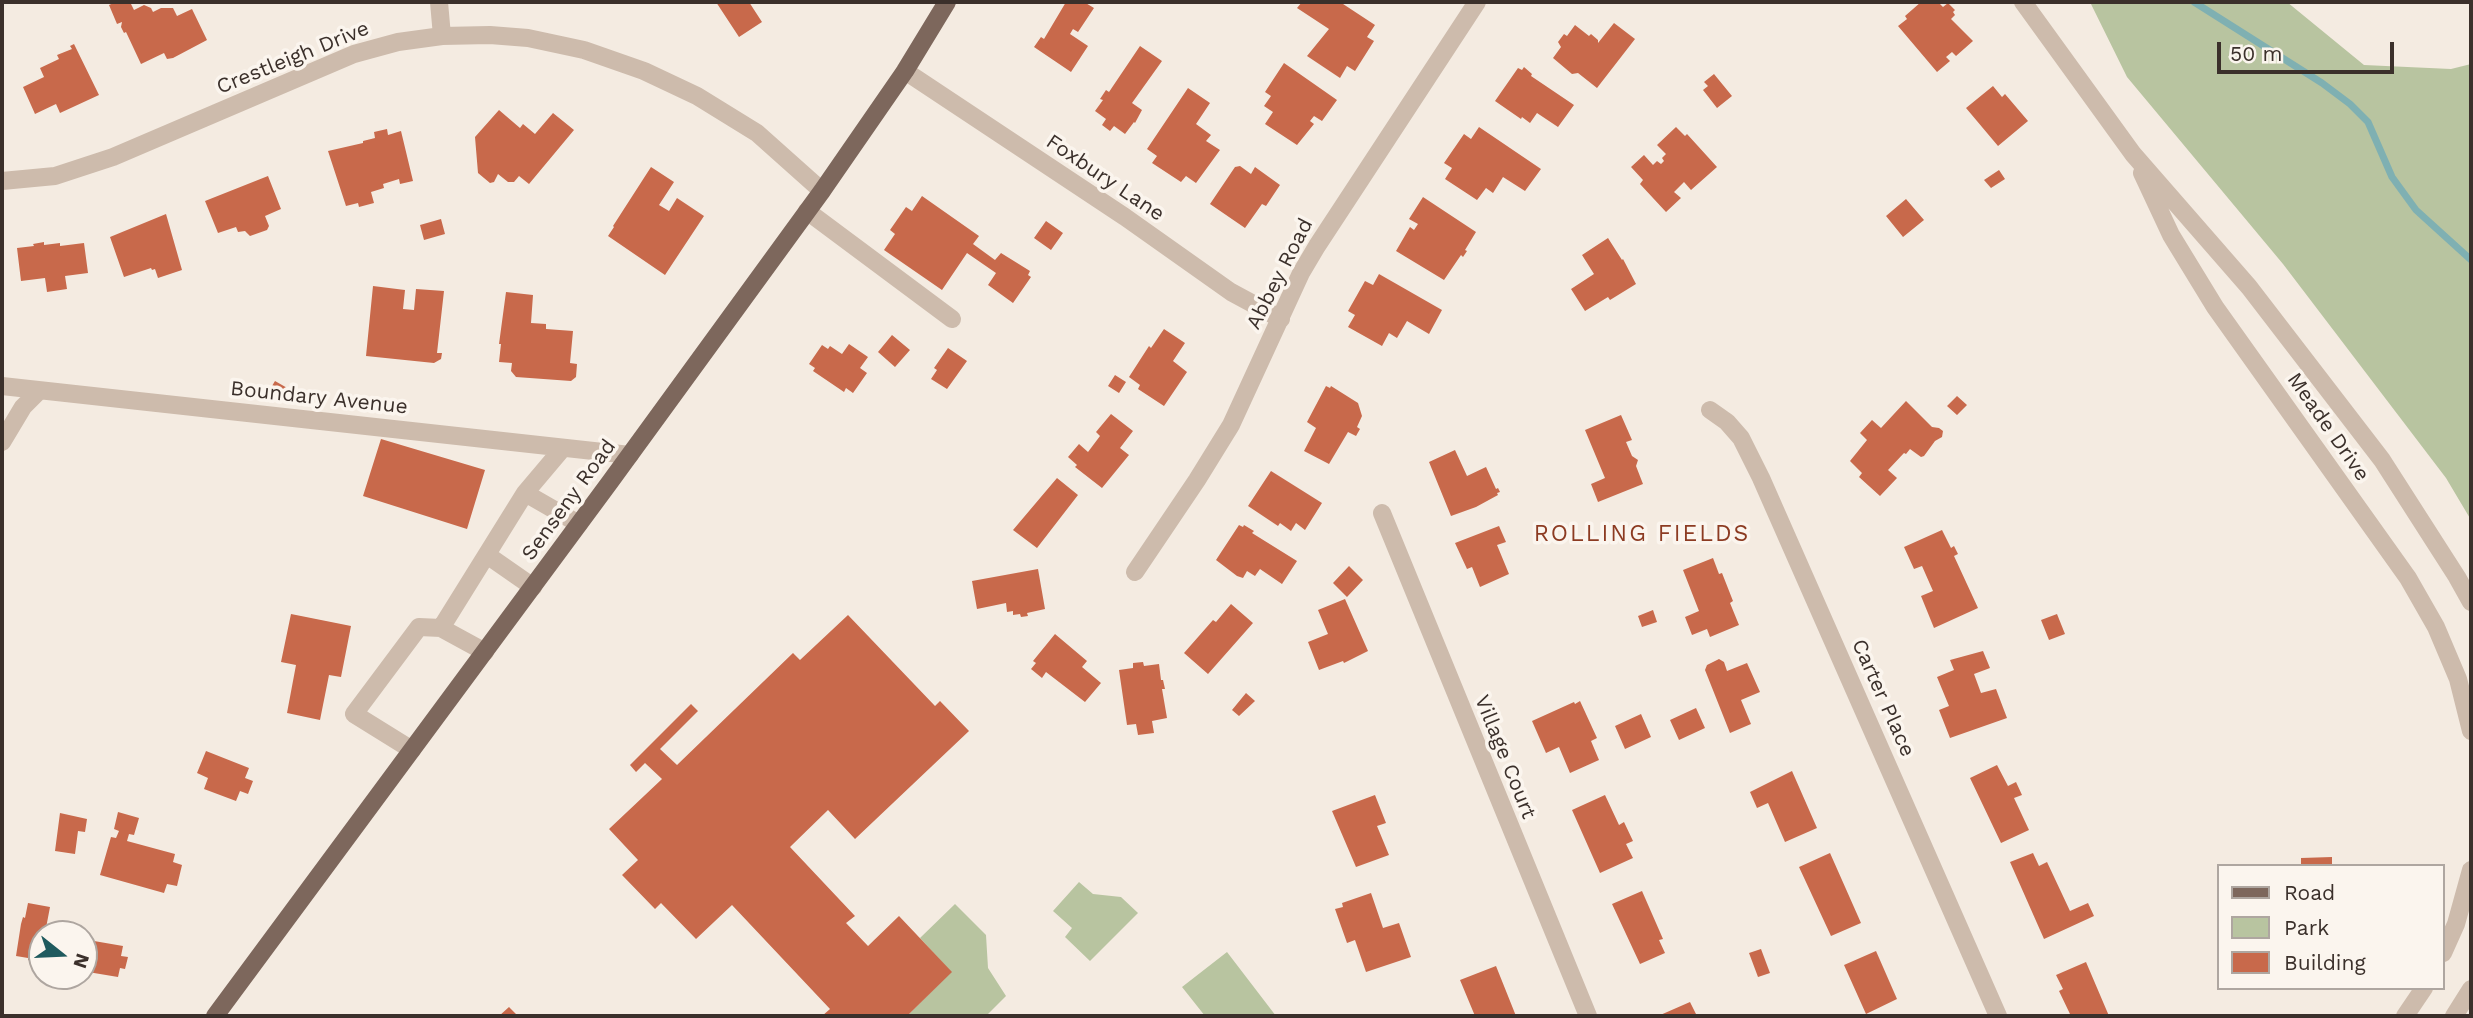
<!DOCTYPE html>
<style>
body{margin:0}
#map{position:relative;width:2473px;height:1018px;overflow:hidden;background:#f4ebe1;font-family:"Work Sans",sans-serif}
canvas{display:block}
.frame{position:absolute;inset:0;border:4px solid #3b302b;pointer-events:none}
.legend{position:absolute;left:2217px;top:864px;width:228px;height:126px;box-sizing:border-box;background:#fbf5ee;border:2px solid #aea6a0;margin:0;padding:9px 12px;list-style:none;font-size:21px;color:#3b302b}
.legend li{display:flex;align-items:center;gap:14px;height:35px}
.legend b{width:35px;border:2px solid #aea6a0}
.north{position:absolute;left:28px;top:920px;width:70px;height:70px;box-sizing:border-box;background:#fbf5ee;border:2px solid #aea6a0;border-radius:50%;rotate:108deg;font-size:19px;font-weight:700;line-height:28px;text-align:center;color:#3b302b}
.north::after{content:'';display:block;margin:auto;width:24px;height:32px;background:#1f5a5e;clip-path:polygon(50% 0,100% 100%,50% 72%,0 100%)}
.scale{position:absolute;left:2217px;top:42px;width:177px;height:32px;box-sizing:border-box;border:4px solid #3b302b;border-top:0;padding-left:9px;font-size:21px;line-height:24px;white-space:nowrap;color:#3b302b;-webkit-text-stroke:5px #fbf5ee;paint-order:stroke}
</style>
<div id="map">
<canvas width="2473" height="1018"></canvas>
<div class="frame"></div>
<ul class="legend">
<li><b style="height:9px;background:#7d675c"></b>Road</li>
<li><b style="height:19px;background:#b8c4a0"></b>Park</li>
<li><b style="height:19px;background:#c8694b"></b>Building</li>
</ul>
<div class="north">N</div>
<div class="scale">50 m</div>
</div>
<script>
const context = document.querySelector('canvas').getContext('2d');
context.lineJoin = 'round';
function fill(path, color) {
  context.fillStyle = color;
  context.fill(path, 'evenodd');
}
function shape(rows) {
  const path = new Path2D();
  for (const r of rows) {
    path.moveTo(r[0], r[1]);
    for (let i = 2; i < r.length; i += 2) path.lineTo(r[i], r[i + 1]);
  }
  return path;
}
function stroke(path, color, width, dash) {
  context.strokeStyle = color;
  context.lineWidth = width;
  context.lineCap = dash ? 'butt' : 'round';
  context.setLineDash(dash || []);
  context.stroke(path);
}
function write(font, color, halo, rows, align = 'center') {
  context.font = font + ' "Work Sans",sans-serif';
  context.lineWidth = 7;
  context.setLineDash([]);
  context.textBaseline = 'middle';
  context.strokeStyle = halo;
  context.fillStyle = color;
  for (const [text, x, y, turn = 0] of rows) {
    context.save();
    context.translate(x, y);
    context.rotate((+turn || 0) * Math.PI / 180);
    context.textAlign = isNaN(turn) ? turn : align;
    if (halo) context.strokeText(text, 0, 0);
    context.fillText(text, 0, 0);
    context.restore();
  }
}
const green = shape([
 [2090,2,2287,2,2364,65,2451,69,2471,64,2471,520,2446,478,2283,264,2127,77],
 [1079,882,1093,894,1121,897,1138,913,1090,961,1065,937,1072,928,1053,911],
 [955,904,986,935,988,968,1006,996,986,1016,907,1016,951,972,920,938],
 [1227,952,1276,1016,1205,1016,1182,987]
]);
const stream = shape([
 [2194,2,2322,83,2350,104,2368,122,2392,177,2416,210,2471,260]
]);
const building = shape([
 [116,2,130,2,134,10,144,5,151,8,153,12,161,8,173,8,177,16,192,9,207,40,173,58,167,59,164,53,141,64,126,32,124,33,121,27,122,22,117,24,109,5],
 [716,2,749,2,762,22,739,37],
 [1066,2,1084,2,1094,8,1078,32,1073,29,1070,34,1088,46,1071,72,1034,47,1041,37,1044,39],
 [1302,2,1340,2,1375,25,1367,37,1374,41,1355,71,1347,66,1340,78,1307,56,1329,29,1297,8],
 [1921,2,1938,2,1943,7,1948,3,1955,10,1953,12,1955,15,1951,19,1973,41,1956,56,1952,52,1946,57,1950,61,1937,72,1898,26,1907,19,1905,16],
 [1614,23,1635,39,1597,88,1578,73,1572,74,1553,58,1561,47,1558,42,1564,34,1567,36,1575,25,1589,36,1591,34,1598,40,1598,43],
 [74,44,99,95,60,113,56,104,35,114,23,87,44,77,40,68,59,59,57,55,72,49,70,46],
 [1140,46,1162,61,1132,103,1142,110,1135,123,1134,122,1125,134,1114,126,1110,131,1102,125,1106,119,1095,111,1103,100,1100,99,1106,90,1109,92],
 [1284,63,1337,100,1322,121,1314,116,1310,121,1314,124,1297,145,1265,124,1273,112,1264,106,1271,96,1265,92],
 [1524,67,1532,74,1531,76,1574,105,1558,127,1537,113,1530,123,1522,117,1521,119,1495,101,1518,68,1522,70],
 [1714,74,1732,96,1717,108,1703,90,1708,86,1704,82],
 [1993,86,2002,97,2005,94,2028,121,1998,146,1966,108],
 [1188,88,1210,103,1196,124,1211,135,1206,141,1220,150,1196,183,1186,176,1181,182,1152,163,1157,156,1147,149],
 [499,110,520,128,523,124,535,134,553,113,574,130,529,184,519,176,514,182,508,182,498,174,494,182,490,183,478,173,475,137],
 [1479,127,1541,169,1525,191,1503,177,1493,193,1486,188,1477,200,1445,179,1452,168,1444,163,1464,134,1471,139],
 [1676,127,1685,136,1687,134,1717,167,1691,190,1684,182,1674,192,1681,198,1666,212,1640,184,1643,180,1631,167,1644,155,1653,165,1657,161,1661,164,1664,161,1662,158,1666,154,1657,145],
 [387,129,388,135,401,131,413,181,400,184,399,179,383,184,384,188,371,192,374,203,359,207,358,203,346,206,328,151,363,143,363,141,375,138,374,132],
 [1240,166,1251,174,1255,167,1280,185,1266,206,1262,204,1245,228,1210,204,1235,167],
 [651,167,674,182,659,205,669,211,677,198,704,216,665,275,608,236,614,227,613,226],
 [1999,170,2005,179,1991,188,1984,180],
 [268,176,281,209,265,216,269,226,267,230,250,236,245,231,238,232,236,227,218,233,205,201],
 [922,196,979,236,973,244,995,260,1001,253,1030,271,1028,275,1031,277,1013,303,988,285,996,273,967,253,942,290,884,250,895,234,890,230,906,207,912,211],
 [1423,197,1476,232,1465,250,1467,251,1463,257,1461,255,1444,280,1396,251,1410,227,1414,230,1418,224,1409,219],
 [1906,199,1924,220,1903,237,1886,216],
 [166,214,182,270,158,278,155,269,152,270,151,268,124,277,110,237],
 [441,219,445,234,424,240,420,225],
 [1046,221,1063,233,1051,250,1034,238],
 [1608,238,1622,260,1623,259,1636,284,1610,300,1608,297,1585,311,1571,289,1594,274,1582,255],
 [44,242,44,245,60,243,60,246,84,243,88,273,65,276,67,289,47,292,45,278,21,281,17,248,34,246,33,244],
 [1379,274,1442,310,1429,334,1407,321,1397,338,1389,333,1382,346,1348,327,1355,315,1348,311,1365,281,1373,285],
 [373,286,405,290,403,309,414,310,416,289,444,291,437,353,442,353,441,359,434,363,366,356],
 [506,292,533,295,531,323,546,324,546,329,573,331,570,363,577,364,576,377,571,381,516,377,511,371,512,363,499,362,501,344,499,344],
 [1164,329,1185,343,1173,361,1187,372,1164,406,1138,389,1140,385,1129,377,1149,346,1151,348],
 [892,335,910,350,895,367,878,352],
 [849,344,868,357,860,368,867,373,853,393,846,388,844,392,813,371,815,368,809,364,822,345,828,349,830,346,842,354],
 [948,348,967,361,947,389,931,379,937,370,934,368],
 [1115,375,1126,382,1119,393,1108,386],
 [275,381,289,389,283,399,269,391],
 [1326,386,1330,388,1331,386,1358,403,1362,416,1357,427,1360,429,1356,436,1348,432,1329,464,1304,451,1316,428,1307,422],
 [1957,396,1967,405,1957,415,1947,406],
 [1906,401,1932,427,1939,428,1943,431,1942,437,1935,441,1924,456,1921,457,1910,449,1906,454,1904,453,1888,470,1897,478,1880,496,1859,477,1862,473,1850,461,1867,440,1860,433,1872,420,1881,428],
 [1111,414,1133,431,1120,448,1129,455,1102,488,1075,467,1077,465,1068,457,1079,444,1088,452,1100,436,1096,432],
 [1621,415,1632,440,1626,442,1632,456,1638,460,1636,466,1643,484,1598,502,1591,484,1605,478,1585,430],
 [381,439,485,470,467,529,363,496],
 [1455,450,1467,476,1486,467,1496,489,1498,488,1500,492,1497,493,1498,495,1476,507,1451,516,1429,462],
 [1271,471,1322,503,1305,530,1296,523,1291,531,1280,523,1278,526,1248,506],
 [1057,478,1078,495,1037,548,1013,530],
 [1239,525,1243,527,1244,525,1254,531,1252,533,1297,561,1282,584,1260,569,1255,576,1247,571,1243,578,1237,576,1216,560],
 [1499,526,1506,542,1497,545,1509,574,1480,587,1472,567,1467,569,1455,543],
 [1942,530,1951,548,1954,546,1958,554,1954,556,1978,608,1934,628,1921,596,1933,591,1922,566,1914,569,1904,547],
 [1713,558,1719,574,1722,573,1733,601,1730,603,1739,625,1710,637,1707,629,1692,635,1685,617,1699,611,1683,570],
 [1349,566,1363,580,1347,597,1333,583],
 [1038,569,1045,609,1027,613,1028,616,1021,617,1020,614,1013,615,1013,611,1007,612,1006,603,977,609,972,581],
 [1345,599,1368,651,1344,663,1343,661,1319,670,1308,642,1328,634,1318,610],
 [1231,604,1253,623,1208,674,1184,653,1213,620,1216,622],
 [1653,610,1657,622,1642,627,1638,616],
 [291,614,351,626,341,677,329,675,320,720,287,713,296,665,281,662],
 [2057,614,2065,634,2049,640,2041,620],
 [848,615,935,706,940,701,969,731,855,839,828,810,790,847,855,916,846,923,868,946,899,916,952,972,907,1016,822,1016,830,1009,732,905,696,939,661,903,655,909,622,875,638,860,609,829,662,779,645,763,636,772,630,765,691,704,698,711,660,749,677,765,793,653,800,660],
 [1055,634,1087,661,1082,667,1101,683,1085,702,1046,672,1042,678,1031,669,1036,663,1033,661],
 [1983,651,1990,668,1974,674,1981,693,1996,689,2007,718,1950,738,1939,710,1949,706,1937,677,1954,670,1950,660],
 [1719,659,1724,662,1727,671,1747,663,1760,692,1741,700,1751,724,1730,733,1705,670,1707,665],
 [1143,662,1144,666,1159,664,1161,680,1163,680,1165,689,1162,689,1167,718,1152,721,1154,733,1138,735,1136,724,1127,725,1119,670,1133,668,1133,663],
 [1246,693,1255,701,1239,716,1232,710],
 [1580,701,1597,738,1591,741,1599,760,1570,773,1559,747,1546,753,1532,721,1574,702,1575,704],
 [1696,708,1705,728,1679,740,1670,720],
 [1641,714,1651,737,1625,749,1615,726],
 [206,751,249,768,245,778,253,781,248,794,240,791,236,801,204,789,208,778,197,773],
 [1997,765,2008,786,2016,782,2022,795,2014,798,2029,830,2001,843,1970,778],
 [1792,771,1817,828,1785,842,1768,803,1757,808,1750,792],
 [1375,795,1386,823,1377,826,1389,855,1356,867,1332,811],
 [1605,795,1619,825,1624,822,1633,841,1626,844,1633,858,1600,873,1572,810],
 [118,812,139,818,134,835,129,834,127,841,175,854,173,862,182,865,177,886,167,884,164,893,100,875,111,837,116,838,119,831,114,829],
 [60,813,87,819,85,832,78,831,75,854,55,851],
 [1830,853,1861,923,1831,936,1799,867],
 [2033,853,2039,866,2047,862,2070,911,2088,903,2094,916,2044,939,2010,862],
 [2332,857,2332,866,2301,866,2301,858],
 [1642,891,1663,939,1659,940,1665,953,1640,964,1612,904],
 [1371,893,1383,928,1399,923,1411,957,1366,972,1355,940,1347,943,1335,909,1343,907,1342,903],
 [28,903,50,907,46,928,48,929,48,934,42,934,42,960,35,959,34,962,28,960,28,958,16,956,21,924,23,917,25,918],
 [84,939,90,940,88,954,91,955,94,941,123,946,121,956,128,957,125,969,120,968,118,977,88,972,90,961,87,961,84,969],
 [1761,949,1770,973,1758,977,1749,953],
 [1876,951,1897,999,1866,1014,1844,965],
 [2086,962,2109,1016,2065,1016,2070,1014,2059,991,2063,989,2056,975],
 [1496,966,1516,1016,1475,1016,1460,980],
 [1690,1002,1697,1016,1658,1016],
 [509,1007,518,1016,499,1016]
]);
const minor = shape([
 [439,2,442,36],
 [2023,2,2133,154,2249,287,2382,460,2457,577,2471,602],
 [905,71,1125,217,1231,292,1281,319],
 [2142,173,2171,235,2215,307,2408,578,2436,627,2458,679,2471,731],
 [2,181,55,176,113,157,354,54,398,42,442,36,490,35,528,38,584,50,644,71,697,96,757,133,822,191],
 [807,211,952,319],
 [2,386,630,455],
 [1710,410,1727,422,1741,438,1761,478,1998,1016],
 [2,442,23,407,39,391],
 [525,493,579,524],
 [1382,513,1588,1016],
 [487,555,533,587],
 [1135,572,1197,480,1231,425,1301,273,1317,246,1477,2],
 [441,628,525,493,563,448],
 [412,750,354,714,419,627,441,628,485,652],
 [2443,953,2456,924,2471,870],
 [2405,1016,2424,988],
 [2454,1016,2471,989]
]);
const major = shape([
 [215,1016,610,482,822,191,905,71,947,2]
]);
const streetNames = [
 ["Crestleigh Drive",293,58,-22],
 ["Foxbury Lane",1105,178,34],
 ["Abbey Road",1280,274,-63],
 ["Boundary Avenue",319,398,6],
 ["Meade Drive",2328,427,55],
 ["Senseny Road",569,500,-54],
 ["Carter Place",1883,698,66],
 ["Village Court",1505,757,68]
];
const neighbourhoodNames = [
 ["ROLLING FIELDS",1642,534]
];
fill(green, '#b8c4a0');
stroke(stream, '#7fb0b2', 7);
fill(building, '#c8694b');
stroke(minor, '#cdbbac', 18);
stroke(major, '#7d675c', 18);
write('21px', '#3b302b', '#fbf5ee', streetNames);
context.letterSpacing = '2px';
write('23px', '#8c3b22', '#fbf5ee', neighbourhoodNames);
context.letterSpacing = '0px';
</script>
